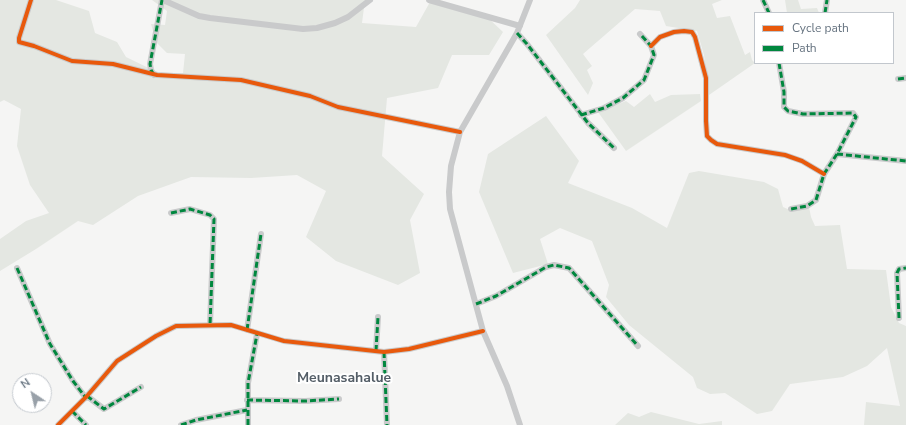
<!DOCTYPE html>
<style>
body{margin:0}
#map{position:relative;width:906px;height:425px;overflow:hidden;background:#f5f5f4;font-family:"Nunito Sans",sans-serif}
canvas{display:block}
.legend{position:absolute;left:754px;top:12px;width:140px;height:52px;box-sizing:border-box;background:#fff;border:1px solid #c2c7cd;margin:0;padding:5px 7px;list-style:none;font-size:12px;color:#677481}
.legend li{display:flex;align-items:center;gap:8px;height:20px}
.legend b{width:20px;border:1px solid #c2c7cd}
.north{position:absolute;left:12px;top:373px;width:40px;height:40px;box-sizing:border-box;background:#fff;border:1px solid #c2c7cd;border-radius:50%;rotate:325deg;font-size:11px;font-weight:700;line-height:16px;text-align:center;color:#677481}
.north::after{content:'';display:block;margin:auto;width:14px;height:18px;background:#99a1a9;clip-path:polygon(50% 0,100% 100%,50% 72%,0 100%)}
</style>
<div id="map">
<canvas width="906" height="425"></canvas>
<ul class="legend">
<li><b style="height:5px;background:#e8590c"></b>Cycle path</li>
<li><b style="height:5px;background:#00873e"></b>Path</li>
</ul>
<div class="north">N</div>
</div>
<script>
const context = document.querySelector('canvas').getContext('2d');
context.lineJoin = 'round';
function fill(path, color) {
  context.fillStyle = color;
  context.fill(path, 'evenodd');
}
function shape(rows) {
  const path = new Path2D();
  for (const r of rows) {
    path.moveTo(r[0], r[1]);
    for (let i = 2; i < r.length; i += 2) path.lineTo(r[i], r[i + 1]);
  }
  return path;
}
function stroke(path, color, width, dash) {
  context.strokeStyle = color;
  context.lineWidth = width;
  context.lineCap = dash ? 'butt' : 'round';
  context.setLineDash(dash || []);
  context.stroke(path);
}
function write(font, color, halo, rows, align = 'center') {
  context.font = font + ' "Nunito Sans",sans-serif';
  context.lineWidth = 4;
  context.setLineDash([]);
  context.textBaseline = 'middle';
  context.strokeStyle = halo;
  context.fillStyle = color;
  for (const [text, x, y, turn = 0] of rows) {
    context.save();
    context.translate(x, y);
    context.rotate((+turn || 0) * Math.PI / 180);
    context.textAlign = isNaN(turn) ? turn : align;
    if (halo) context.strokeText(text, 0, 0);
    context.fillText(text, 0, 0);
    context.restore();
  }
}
const green = shape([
 [0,0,56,0,89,11,95,33,117,42,126,57,163,75,183,73,185,54,167,53,156,42,151,24,165,25,167,11,152,0,365,0,362,23,416,27,430,2,486,16,503,32,489,55,452,55,438,88,387,98,382,156,424,194,410,220,420,273,398,285,336,261,306,237,326,191,297,175,251,178,191,177,138,196,93,225,78,221,36,249,0,271,0,239,26,221,49,213,30,185,17,146,21,109,4,100,0,102],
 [580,0,722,0,712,4,717,18,730,16,745,55,750,52,752,60,755,63,709,95,704,55,697,31,666,26,660,11,635,9,583,54,592,66,587,70,593,83,588,95,546,35,575,8],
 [785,0,798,0,801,9,817,8,819,13,787,13],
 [650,94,655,102,671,95,700,94,701,101,626,151,598,112,626,101,634,107],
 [546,116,579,161,568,183,632,208,667,228,689,173,699,171,764,182,778,189,783,207,792,211,809,207,811,217,815,226,840,225,847,269,886,270,891,307,899,323,906,326,906,425,864,425,866,402,900,406,887,348,867,366,843,377,790,384,772,411,757,414,725,393,710,394,697,388,693,377,629,325,606,297,609,285,592,241,560,228,540,239,548,264,513,273,479,192,488,154],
 [651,412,699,424,722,421,722,425,615,425,628,413,639,417]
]);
const street = shape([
 [31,0,19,38,19,42,34,46,72,61,113,64,157,75,241,80,310,96,338,107,460,132],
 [163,0,199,16,210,18,303,29,317,28,335,23,348,17,370,0],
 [429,0,520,26],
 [763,0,769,13],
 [825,13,827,0],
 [517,33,527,44,588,123,614,148],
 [651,46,660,37,674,32,684,31,692,32,695,37,706,78,706,121,707,136,711,140,717,144,785,155,802,161,824,174],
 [779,63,784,92,784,107,788,111,803,114,853,113,856,117,837,154,824,174,816,200,807,206,791,209],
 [154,75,151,70,150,64,162,0],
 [898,79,906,78],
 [581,115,604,108,623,98,644,80,654,55,651,46,640,34],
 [837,154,906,161],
 [171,213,190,209,210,215,214,219,210,325],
 [17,268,50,344,73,381,86,398],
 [476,304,496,296,546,267,554,265,569,268,638,346],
 [899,318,897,273,899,269,906,268],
 [247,330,261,234],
 [376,351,378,317],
 [384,352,387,425],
 [87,396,104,409,141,387],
 [247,400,305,401,339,399],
 [72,411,86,425],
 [58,425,87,396,117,361,156,336,176,326,231,325,284,341,384,352,409,349,483,331],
 [181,425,196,420,247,410],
 [248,425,248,383,257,334],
 [520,425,507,386,483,331,450,209,449,192,451,166,460,132,517,33,530,0]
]);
const quiet = shape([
 [763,0,769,13],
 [825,13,827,0],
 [517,33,527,44,588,123,614,148],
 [779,63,784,92,784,107,788,111,803,114,853,113,856,117,837,154,824,174,816,200,807,206,791,209],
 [154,75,151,70,150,64,162,0],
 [898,79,906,78],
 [581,115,604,108,623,98,644,80,654,55,651,46,640,34],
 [837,154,906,161],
 [171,213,190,209,210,215,214,219,210,325],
 [17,268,50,344,73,381,86,398],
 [476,304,496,296,546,267,554,265,569,268,638,346],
 [899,318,897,273,899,269,906,268],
 [247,330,261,234],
 [376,351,378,317],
 [384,352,387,425],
 [87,396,104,409,141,387],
 [247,400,305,401,339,399],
 [72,411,86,425],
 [181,425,196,420,247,410],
 [248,425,248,383,257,334]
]);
const cycleway = shape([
 [31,0,19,38,19,42,34,46,72,61,113,64,157,75,241,80,310,96,338,107,460,132],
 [651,46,660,37,674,32,684,31,692,32,695,37,706,78,706,121,707,136,711,140,717,144,785,155,802,161,824,174],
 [58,425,87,396,117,361,156,336,176,326,231,325,284,341,384,352,409,349,483,331]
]);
const quarterNames = [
 ["Meunasahalue",344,379]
];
fill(green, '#e4e7e2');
stroke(street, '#c9cacb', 6);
stroke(quiet, '#00873e', 3, [6, 3]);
stroke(cycleway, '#e8590c', 4);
write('bold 14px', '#545e67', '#fff', quarterNames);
</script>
